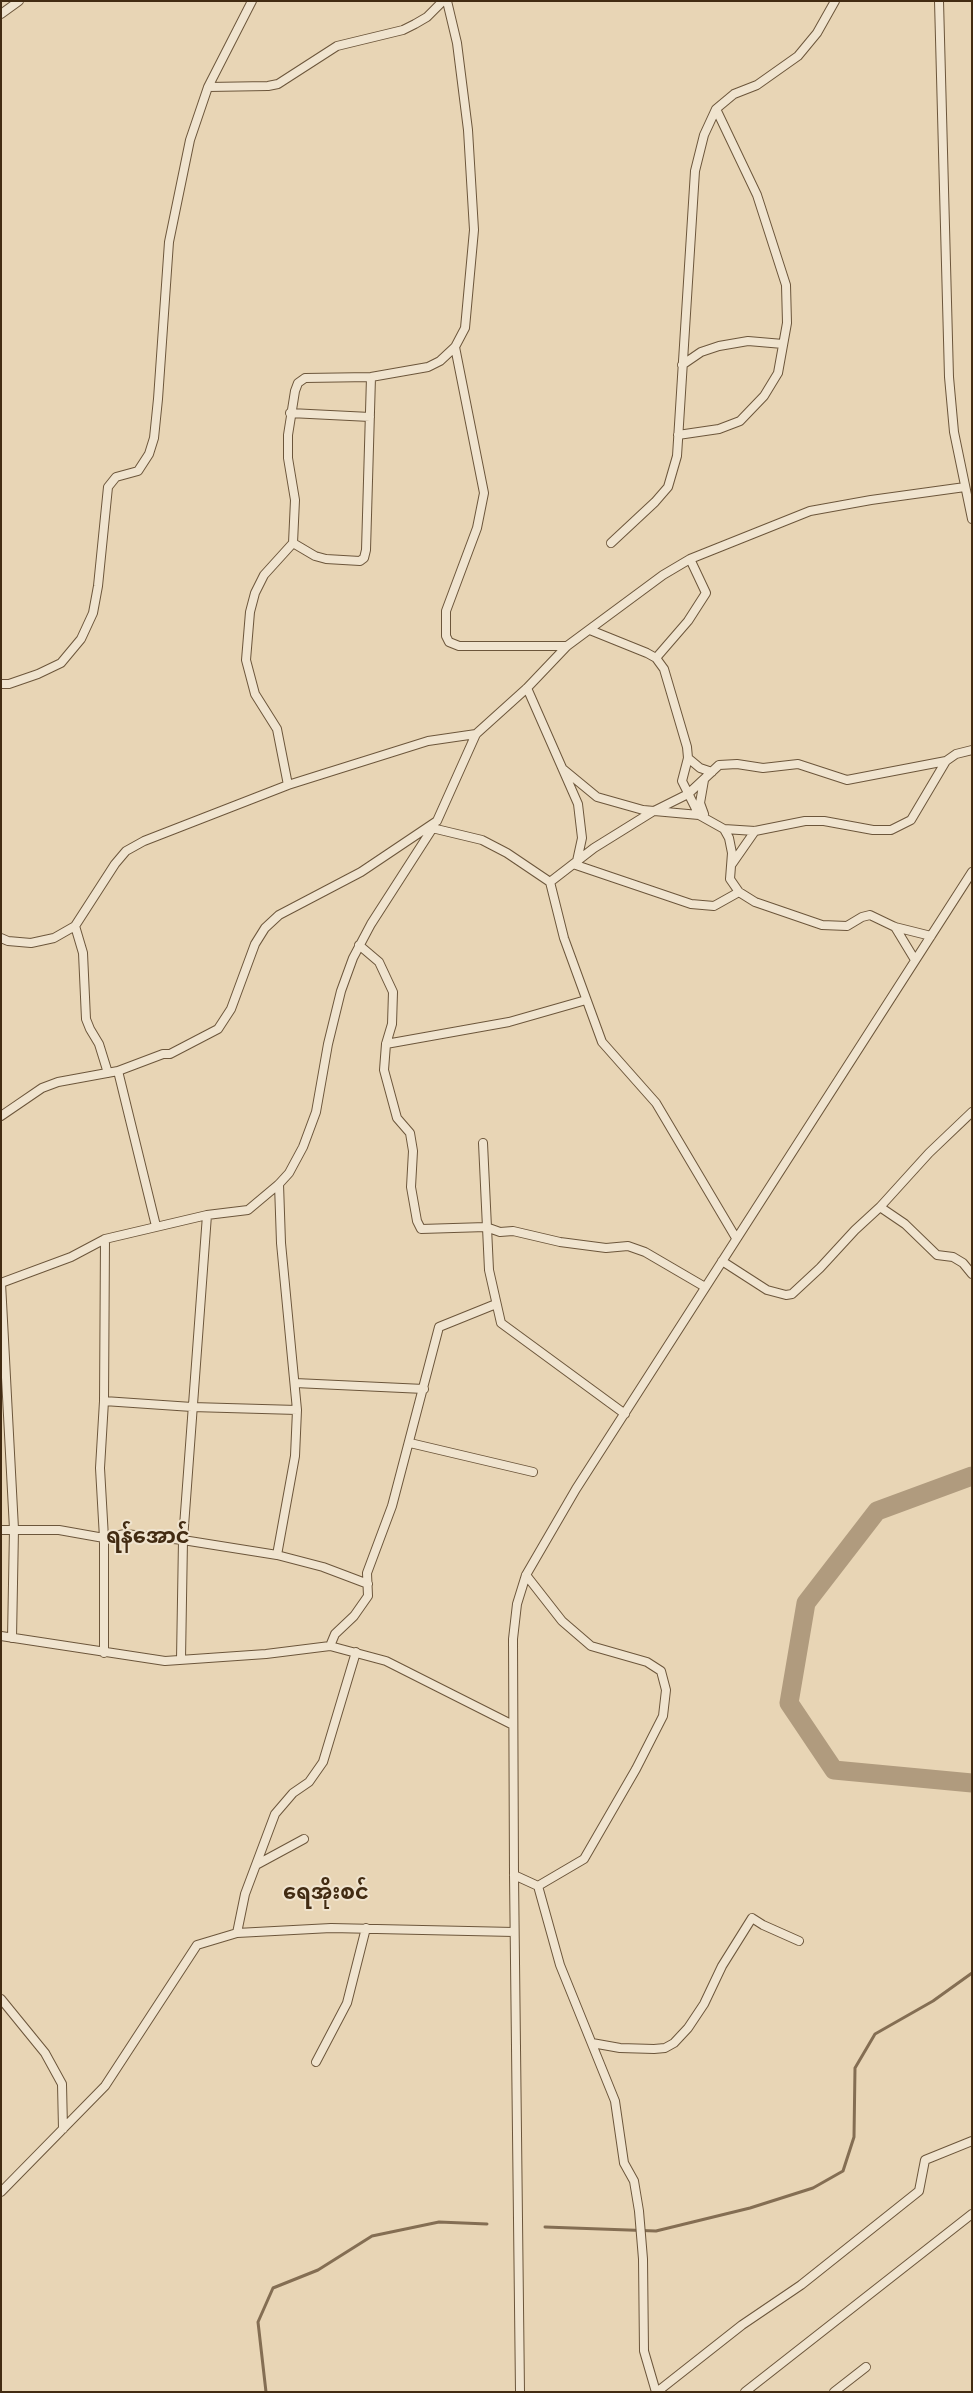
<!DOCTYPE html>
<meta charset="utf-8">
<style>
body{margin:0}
#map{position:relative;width:973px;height:2393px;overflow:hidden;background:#e8d5b5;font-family:"Sorts Mill Goudy",serif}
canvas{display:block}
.frame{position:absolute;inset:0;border:2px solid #422b12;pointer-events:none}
</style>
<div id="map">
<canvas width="973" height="2393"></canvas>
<div class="frame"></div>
</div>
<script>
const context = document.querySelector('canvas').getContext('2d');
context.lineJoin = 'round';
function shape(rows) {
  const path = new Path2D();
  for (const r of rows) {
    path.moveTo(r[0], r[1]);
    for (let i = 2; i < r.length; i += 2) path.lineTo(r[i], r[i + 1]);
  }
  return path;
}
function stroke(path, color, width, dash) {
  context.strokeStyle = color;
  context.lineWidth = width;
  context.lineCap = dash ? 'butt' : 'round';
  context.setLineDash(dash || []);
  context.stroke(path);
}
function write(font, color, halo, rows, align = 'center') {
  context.font = font + ' "Sorts Mill Goudy","Noto Sans Myanmar",serif';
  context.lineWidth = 4;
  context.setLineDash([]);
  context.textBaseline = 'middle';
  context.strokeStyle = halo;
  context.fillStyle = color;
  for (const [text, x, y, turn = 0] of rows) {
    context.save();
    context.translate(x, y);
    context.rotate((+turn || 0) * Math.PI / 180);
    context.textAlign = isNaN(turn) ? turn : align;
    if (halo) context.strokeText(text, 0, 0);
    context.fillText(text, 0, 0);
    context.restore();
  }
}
const stream = shape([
 [545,2227,656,2231,750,2208,813,2188,843,2171,854,2137,855,2068,875,2034,933,2001,972,1973],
 [266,2392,258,2322,273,2288,318,2270,372,2236,439,2222,487,2224]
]);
const river = shape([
 [972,1476,877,1511,806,1603,789,1703,834,1770,972,1783]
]);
const minor = shape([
 [939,1,949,377,954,432,972,519],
 [1,14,19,1],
 [208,87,252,1],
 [455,347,484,493,477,528,446,611,446,636,449,642,459,646,567,646],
 [682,365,701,352,719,346,748,341,783,344],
 [290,413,370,417],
 [678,435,719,429,740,421,764,396,778,373,787,323,786,285,757,195,716,109],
 [293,543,315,556,326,559,360,561,364,558,366,550,371,377],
 [611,543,655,502,668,487,677,456,695,171,704,135,716,109,734,94,757,85,798,56,817,33,835,1],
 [590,630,647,653,656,658,664,669,687,747,688,758,682,781,699,815],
 [656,658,688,621,706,593,690,559],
 [1,684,9,684,38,674,61,663,81,639,93,613,98,586,108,487,116,477,138,471,149,454,154,438,158,399,169,242,190,140,208,87,268,86,278,84,337,46,403,30,415,24,427,17,443,1],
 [527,688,578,804,582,838,577,861],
 [688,758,700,768,712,772],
 [563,769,597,797,643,810,699,815,724,829,729,838,732,853,730,879,739,892,755,902,822,925,847,926,862,917,870,915,895,927,931,936],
 [704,780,700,803,704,814],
 [288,785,277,729,255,694,246,660,250,612,255,593,264,575,293,543,295,500,288,458,288,435,295,391,298,383,305,378,371,377,428,367,440,361,455,347,465,328,474,230,468,130,457,43,447,1],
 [432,828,482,840,507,853,550,882,564,938,602,1042,656,1103,736,1238],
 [724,829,755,831,805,821,824,821,873,830,891,830,911,820,946,761,956,754,972,750],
 [573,864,691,904,714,906,739,892],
 [732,864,755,831],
 [550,882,594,848,652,812,688,794,719,765,737,764,763,768,798,764,847,780,946,761],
 [75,926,83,953,86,1019,90,1029,99,1044,108,1073],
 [895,927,915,960],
 [1,938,8,941,31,943,54,938,75,926,115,864,126,851,144,841,288,785,428,741,476,734],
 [359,945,379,962,393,992,392,1024,386,1044,384,1070,397,1118,410,1133,413,1151,411,1187,417,1221,421,1229,486,1227,500,1232,513,1231,560,1242,606,1248,628,1246,645,1252,705,1287],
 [386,1044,509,1022,586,1000],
 [118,1071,156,1226],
 [1,1116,42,1088,58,1082,118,1071,163,1054,170,1054,218,1029,231,1009,255,944,265,928,279,915,361,872,437,821,476,734,527,688,567,646,663,575,690,559,810,511,871,500,965,487],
 [483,1143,489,1270,501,1323,625,1414],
 [880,1207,905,1224,937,1255,953,1257,963,1263,972,1274],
 [722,1261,767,1290,786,1295,792,1294,820,1268,855,1230,880,1207,929,1153,972,1112],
 [1,1283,71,1257,105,1239,207,1215,248,1210,279,1184,289,1173,303,1147,316,1112,328,1044,341,991,353,958,371,924,434,826],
 [1,1283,14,1529,12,1638],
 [295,1383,424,1389],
 [104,1401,192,1407,297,1410],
 [410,1443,533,1472],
 [1,1530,59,1530,104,1538,125,1534,183,1540,277,1555,323,1567,368,1584],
 [277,1555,295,1456,297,1410,281,1243,279,1184],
 [526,1575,562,1621,591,1646,647,1662,661,1671,666,1690,663,1716,636,1769,584,1859,538,1886],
 [1,1636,165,1661,266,1654,330,1646,386,1661,513,1725],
 [330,1646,335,1634,354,1616,368,1596,367,1573,392,1506,439,1327,496,1304],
 [104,1653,104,1538,100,1468,104,1401,105,1239],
 [181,1659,183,1540,207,1215],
 [256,1865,304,1839],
 [514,1875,538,1886,560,1965,615,2101,624,2163,634,2181,639,2211,643,2259,644,2351,656,2392],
 [237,1933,245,1894,275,1814,293,1793,309,1782,323,1762,356,1652],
 [1,1999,45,2053,62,2084,63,2129],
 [592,2043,620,2048,654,2049,665,2048,674,2043,688,2028,704,2004,722,1966,752,1918,763,1925,799,1941],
 [316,2062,347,2003,366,1928],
 [1,2192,105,2086,197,1945,237,1933,331,1928,514,1932],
 [520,2392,514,1875,513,1639,517,1604,526,1575,576,1489,972,872],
 [657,2392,742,2325,801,2285,919,2191,925,2160,972,2141],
 [745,2392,972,2214],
 [834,2392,866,2367]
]);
const quarterNames = [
 ["ရန်အောင်",148,1539],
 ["ရေအိုးစင်",326,1895]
];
stroke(stream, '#846e53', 3);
stroke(river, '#b09b7e', 19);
stroke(minor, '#6c563b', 10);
stroke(minor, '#f0e4cf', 8);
write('bold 21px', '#422b12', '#f0e4cf', quarterNames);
</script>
